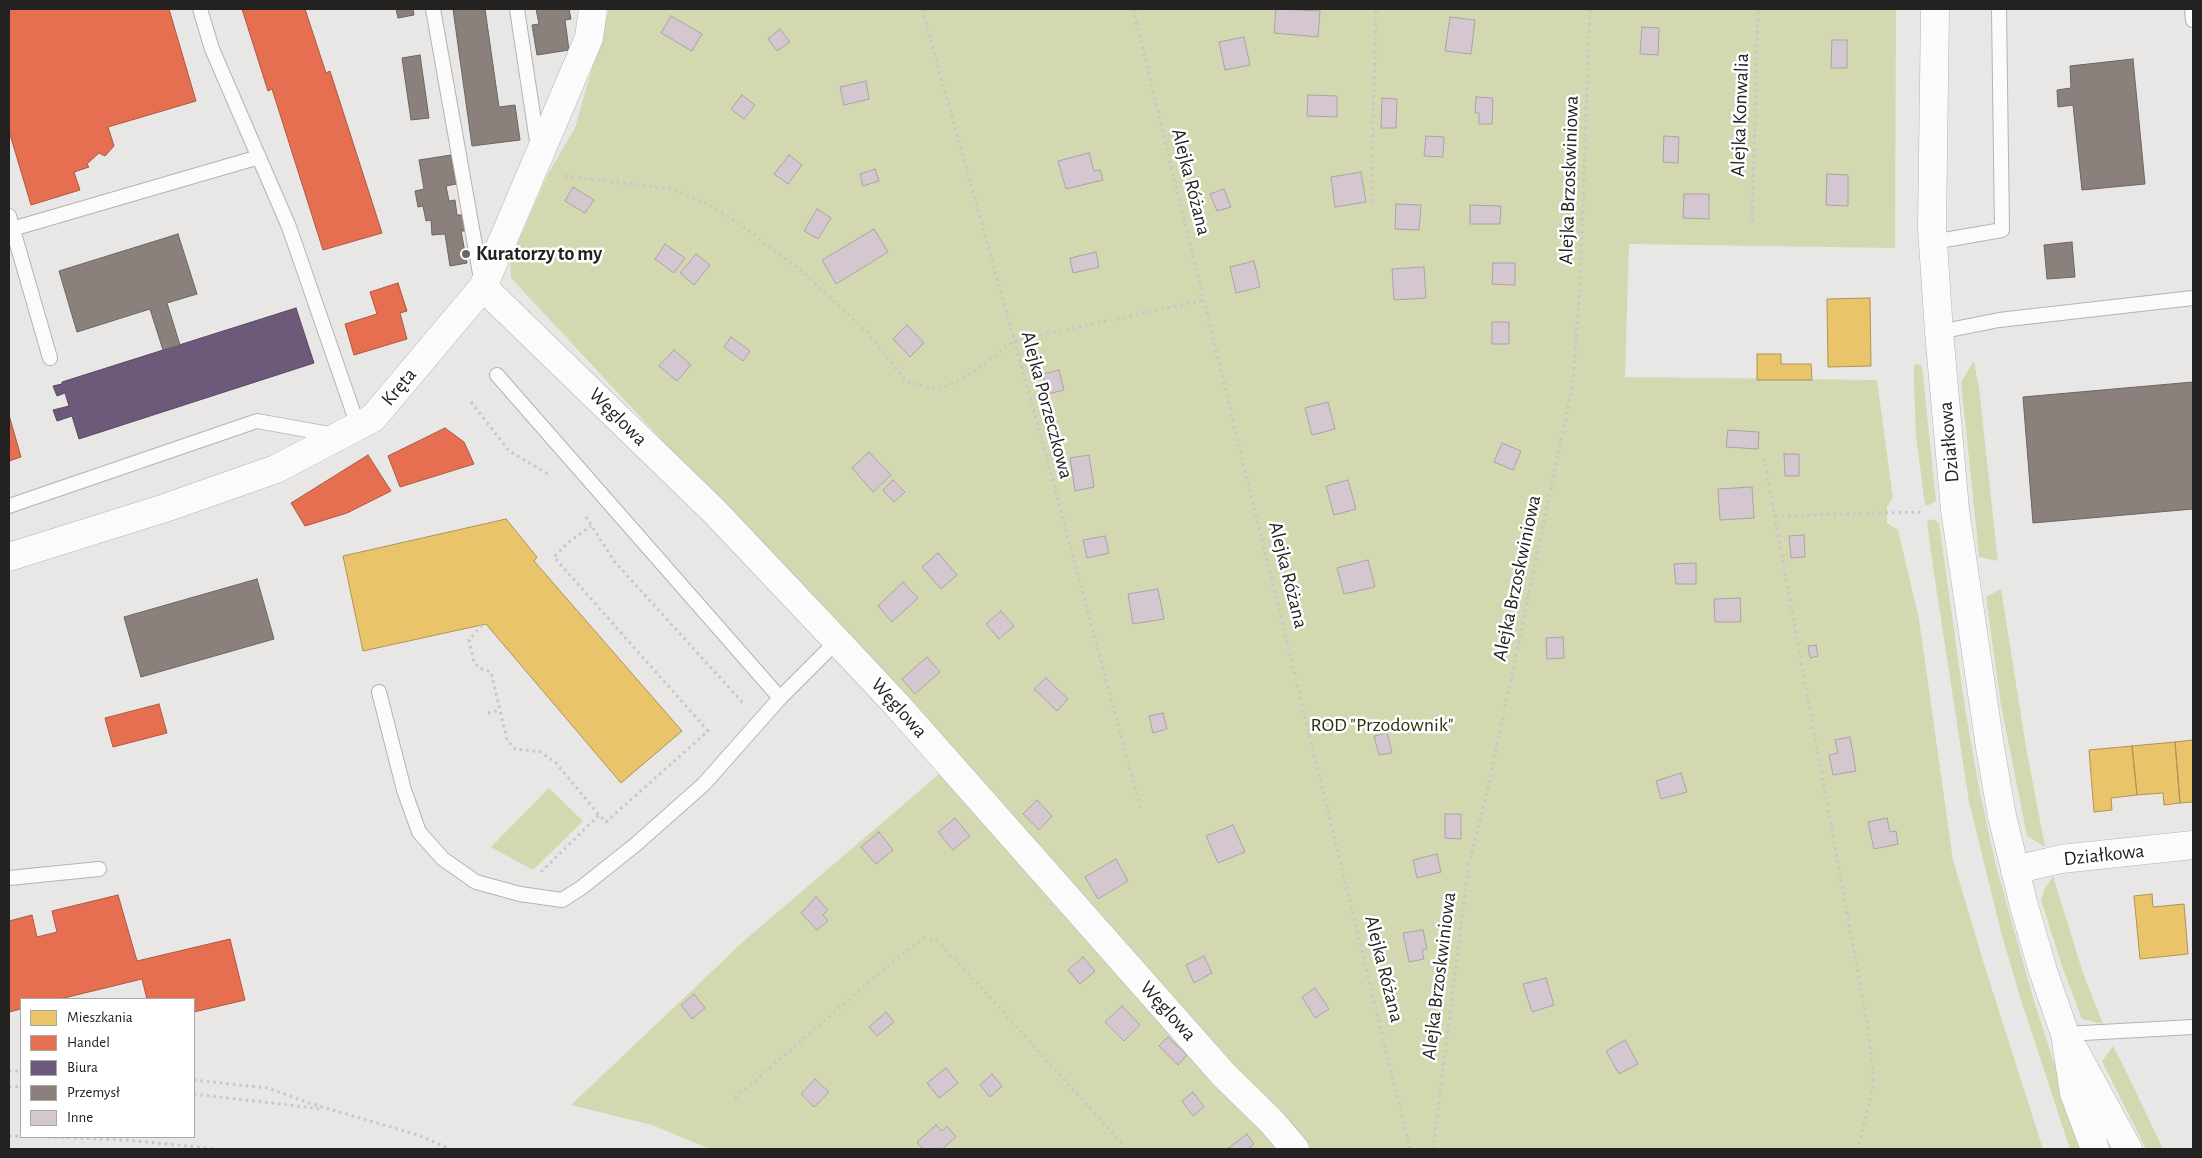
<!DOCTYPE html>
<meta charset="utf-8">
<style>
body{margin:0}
#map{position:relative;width:2202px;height:1158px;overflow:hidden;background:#e9e7e5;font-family:"Alegreya Sans",sans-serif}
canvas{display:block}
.frame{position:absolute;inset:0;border:10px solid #232221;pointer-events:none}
.legend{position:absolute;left:20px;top:998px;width:175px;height:140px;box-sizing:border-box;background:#fff;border:1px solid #a7a7a6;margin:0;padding:6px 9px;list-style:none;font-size:15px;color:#232221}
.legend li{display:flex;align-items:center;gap:10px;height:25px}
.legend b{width:25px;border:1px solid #a7a7a6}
</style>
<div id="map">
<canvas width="2202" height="1158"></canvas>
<div class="frame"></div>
<ul class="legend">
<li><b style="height:14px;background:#e9c46a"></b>Mieszkania</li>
<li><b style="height:14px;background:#e76f51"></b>Handel</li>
<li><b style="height:14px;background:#6d597a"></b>Biura</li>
<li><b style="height:14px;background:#8a817c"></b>Przemysł</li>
<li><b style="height:14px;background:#d5c7d0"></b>Inne</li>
</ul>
</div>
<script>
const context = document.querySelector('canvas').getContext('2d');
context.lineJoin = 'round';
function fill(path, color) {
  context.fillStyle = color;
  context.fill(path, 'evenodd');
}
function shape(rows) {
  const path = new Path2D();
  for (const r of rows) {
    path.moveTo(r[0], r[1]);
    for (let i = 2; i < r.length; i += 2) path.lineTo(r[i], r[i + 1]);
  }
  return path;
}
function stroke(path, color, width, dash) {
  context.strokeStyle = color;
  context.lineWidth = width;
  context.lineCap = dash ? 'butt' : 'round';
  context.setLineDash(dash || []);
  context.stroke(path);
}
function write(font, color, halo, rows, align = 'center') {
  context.font = font + ' "Alegreya Sans",sans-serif';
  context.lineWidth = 5;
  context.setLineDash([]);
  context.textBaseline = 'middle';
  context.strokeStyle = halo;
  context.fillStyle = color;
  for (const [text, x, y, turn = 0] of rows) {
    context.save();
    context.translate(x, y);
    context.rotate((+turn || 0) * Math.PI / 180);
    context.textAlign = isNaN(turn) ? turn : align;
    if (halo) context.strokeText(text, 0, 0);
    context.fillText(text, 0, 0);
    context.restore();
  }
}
const green = shape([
 [609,9,1896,9,1895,248,1629,244,1625,377,1877,380,1893,498,1887,507,1887,523,1898,530,1919,619,1953,860,1984,964,2043,1149,710,1149,652,1125,571,1105,746,939,958,758,511,278,510,261,548,174,575,128],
 [1974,361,1979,388,1998,561,1979,557,1978,545,1961,382],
 [1917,364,1922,366,1936,501,1929,505,1925,505,1916,436,1914,383,1914,365],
 [1934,519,1939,523,1965,708,1978,783,1995,862,2034,1001,2082,1149,2070,1149,2020,997,2001,932,1969,802,1933,567,1927,521],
 [2001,589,2026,747,2045,847,2027,836,2001,705,1986,597],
 [549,788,583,821,533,870,491,847],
 [2053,876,2083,973,2103,1024,2082,1019,2061,963,2041,900,2044,890],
 [2113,1046,2125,1069,2163,1149,2146,1149,2102,1061]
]);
const homes = shape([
 [1870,298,1871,366,1828,367,1827,299,1870,298],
 [1757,354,1781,354,1781,364,1811,364,1812,380,1757,380,1757,354],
 [506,519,537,557,534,561,682,731,621,783,486,624,363,651,343,556,506,519],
 [2193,740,2193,802,2180,803,2175,742,2193,740],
 [2175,742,2180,803,2164,805,2163,793,2137,795,2132,746,2175,742],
 [2132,746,2137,795,2111,798,2112,810,2094,812,2089,750,2132,746],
 [2152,894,2153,907,2184,904,2188,954,2140,959,2134,896,2152,894]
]);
const shops = shape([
 [9,9,169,9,196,101,108,127,114,146,105,156,99,153,87,164,89,167,74,172,80,190,31,205,9,131,9,9],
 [242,9,305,9,326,73,330,71,382,233,323,250,272,89,268,91,242,9],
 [398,283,407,311,400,313,407,339,354,355,345,324,377,314,370,292,398,283],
 [9,415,21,457,9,461,9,415],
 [445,428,464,442,474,464,400,487,388,456,445,428],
 [368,455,391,491,347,513,305,526,291,503,368,455],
 [159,704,167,733,113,747,105,718,159,704],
 [118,895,137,961,230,939,245,1000,194,1012,194,999,147,999,142,979,60,999,21,999,21,1009,9,1012,9,921,32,915,37,937,57,932,52,911,118,895]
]);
const offices = shape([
 [296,308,314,363,79,439,72,416,57,421,53,410,69,406,65,393,57,396,53,386,62,384,62,382,296,308]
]);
const industry = shape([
 [396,9,413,9,414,15,398,18,396,9],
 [453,9,485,9,499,107,515,105,520,140,472,146,453,9],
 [536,9,569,9,571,19,565,20,569,50,537,55,532,25,539,24,536,9],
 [420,55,429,118,411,120,402,58,420,55],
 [2133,59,2145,184,2082,190,2073,105,2058,107,2057,90,2071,88,2070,66,2133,59],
 [451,155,456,184,446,186,449,201,455,200,457,215,462,215,465,231,461,231,467,263,450,266,445,234,432,235,431,220,426,221,423,206,418,207,415,191,424,189,419,160,451,155],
 [178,234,197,294,167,303,180,345,163,350,150,309,77,332,59,271,178,234],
 [2072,242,2075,277,2047,279,2044,245,2072,242],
 [2193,382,2193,509,2033,523,2023,397,2193,382],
 [257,579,274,639,141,677,124,617,257,579]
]);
const building = shape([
 [1276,9,1320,11,1318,37,1274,33,1276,9],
 [671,16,702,34,692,51,661,33,671,16],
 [1450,17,1475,20,1471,54,1445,51,1450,17],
 [1642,27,1659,28,1658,55,1640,54,1642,27],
 [780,29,790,42,777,51,768,39,780,29],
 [1244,37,1250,65,1225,70,1219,42,1244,37],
 [1832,40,1847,40,1847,68,1831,68,1832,40],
 [866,81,869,99,844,105,840,87,866,81],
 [742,95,755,105,744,119,731,109,742,95],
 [1308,95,1337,96,1337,117,1307,116,1308,95],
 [1476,97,1493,98,1492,124,1479,124,1479,113,1475,113,1476,97],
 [1382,98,1397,99,1396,128,1381,128,1382,98],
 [1426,136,1444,137,1443,157,1424,156,1426,136],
 [1664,136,1679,137,1678,163,1663,162,1664,136],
 [1089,153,1094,171,1100,170,1103,180,1066,189,1058,161,1089,153],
 [789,155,802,165,788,184,774,174,789,155],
 [875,169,879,181,863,186,860,174,875,169],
 [1361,172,1366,202,1335,207,1331,177,1361,172],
 [1827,174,1848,175,1848,206,1826,205,1827,174],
 [573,187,594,200,585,213,565,201,573,187],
 [1224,189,1231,207,1217,211,1210,194,1224,189],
 [1684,194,1709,194,1709,219,1683,218,1684,194],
 [1396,204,1421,205,1419,230,1395,229,1396,204],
 [1470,205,1501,206,1500,224,1470,224,1470,205],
 [817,209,831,218,818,239,804,231,817,209],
 [874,229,888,252,836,284,822,260,874,229],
 [665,244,685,258,674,273,655,259,665,244],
 [1096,252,1099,267,1073,273,1070,258,1096,252],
 [696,254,710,265,694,285,680,273,696,254],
 [1254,261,1260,287,1236,293,1230,267,1254,261],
 [1493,263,1515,263,1515,285,1492,284,1493,263],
 [1424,267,1426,298,1394,300,1392,269,1424,267],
 [1492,322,1509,322,1509,344,1492,344,1492,322],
 [907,325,924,343,910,357,893,339,907,325],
 [731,337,750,351,743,361,724,347,731,337],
 [674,350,691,365,677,381,659,366,674,350],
 [1059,370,1064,390,1048,394,1043,374,1059,370],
 [1328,402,1335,429,1312,435,1305,408,1328,402],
 [1728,430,1759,432,1758,449,1726,447,1728,430],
 [1502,443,1521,451,1513,470,1494,462,1502,443],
 [869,452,891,475,873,492,852,468,869,452],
 [1784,454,1799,454,1799,476,1785,476,1784,454],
 [1089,455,1094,487,1075,491,1070,458,1089,455],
 [893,480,905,492,894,502,883,490,893,480],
 [1348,480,1356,509,1334,515,1326,486,1348,480],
 [1752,487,1754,518,1720,520,1718,489,1752,487],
 [1804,535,1805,557,1791,558,1789,536,1804,535],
 [1105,536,1109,553,1087,558,1083,540,1105,536],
 [938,553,957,575,941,589,922,567,938,553],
 [1368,560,1375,587,1344,594,1337,568,1368,560],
 [1696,563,1696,584,1676,584,1674,564,1696,563],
 [903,582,918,598,892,622,878,606,903,582],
 [1158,589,1164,619,1133,624,1128,594,1158,589],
 [1740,598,1741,622,1715,622,1714,599,1740,598],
 [1001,611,1014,626,999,639,986,624,1001,611],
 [1563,637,1564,658,1547,659,1546,638,1563,637],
 [1816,645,1818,656,1810,658,1808,646,1816,645],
 [927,657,940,672,915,694,902,679,927,657],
 [1046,678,1068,699,1057,711,1034,689,1046,678],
 [1163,713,1167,729,1153,733,1149,716,1163,713],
 [1387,733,1392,753,1379,755,1374,736,1387,733],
 [1850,737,1856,771,1833,775,1829,755,1838,753,1835,740,1850,737],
 [1681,773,1687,792,1661,799,1656,781,1681,773],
 [1037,800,1052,816,1039,830,1023,814,1037,800],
 [1445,814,1461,814,1461,839,1445,838,1445,814],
 [955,818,970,836,953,850,938,832,955,818],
 [1887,818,1890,832,1896,831,1898,844,1874,849,1868,822,1887,818],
 [1233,825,1245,852,1218,863,1206,836,1233,825],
 [879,832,893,850,876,864,861,847,879,832],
 [1437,854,1441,872,1417,878,1413,860,1437,854],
 [1116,859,1128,881,1098,899,1085,877,1116,859],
 [816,897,828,910,823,915,828,921,817,930,801,913,816,897],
 [1423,930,1427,949,1422,950,1424,959,1409,962,1403,933,1423,930],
 [1204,956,1212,973,1194,983,1186,965,1204,956],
 [1083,957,1095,971,1080,984,1068,970,1083,957],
 [1546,978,1554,1005,1532,1012,1523,984,1546,978],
 [1315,988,1329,1009,1315,1018,1302,997,1315,988],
 [694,994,705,1008,692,1019,681,1005,694,994],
 [1122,1006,1140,1025,1124,1041,1105,1022,1122,1006],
 [886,1012,894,1022,877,1036,869,1027,886,1012],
 [1168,1037,1187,1055,1178,1065,1159,1046,1168,1037],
 [1625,1040,1638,1064,1619,1074,1606,1051,1625,1040],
 [946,1068,958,1083,939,1098,927,1083,946,1068],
 [992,1074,1002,1086,990,1097,980,1085,992,1074],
 [815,1079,829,1092,814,1107,801,1094,815,1079],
 [1193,1092,1204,1107,1193,1116,1182,1101,1193,1092],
 [936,1125,942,1131,947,1126,956,1137,942,1149,923,1149,917,1142,936,1125],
 [1247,1134,1254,1144,1248,1149,1227,1149,1247,1134]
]);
const path = shape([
 [922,9,1037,422,1141,810],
 [1133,9,1410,1149],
 [565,176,672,189,708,204,737,222,804,273,865,330,907,382,938,390,966,377,1014,341,1205,300],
 [1371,202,1376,9],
 [1752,222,1758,9],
 [471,402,509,451,550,475],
 [1764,458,1868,1028,1874,1082,1858,1149],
 [1775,516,1924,512],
 [586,517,614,561,743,703],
 [482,625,469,640,474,663,482,669,491,672,507,740,515,749,541,752,556,763,599,815],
 [488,713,500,710],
 [541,872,599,815,606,822,708,731,554,557,569,542,591,526],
 [9,1071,21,1071],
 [194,1080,268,1088,309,1103,418,1135,451,1149],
 [9,1087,21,1086],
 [194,1094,322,1109],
 [735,1098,890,964,924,938,936,940,965,970,1127,1149],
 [9,1136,21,1136],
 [48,1137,127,1140,216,1149],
 [1433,1149,1469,863,1487,793,1573,383,1580,286,1590,9],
 [2168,1149,2169,1149]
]);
const service = shape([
 [200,9,212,49,289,227,358,426],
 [433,9,481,279],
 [517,9,538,148],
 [2192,9,2193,20],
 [9,216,50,358],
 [12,229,259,157],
 [1933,242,2002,230,1999,9],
 [1939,332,1999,320,2193,298],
 [9,506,257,421,335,435],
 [379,692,404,790,419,832,443,859,476,882,520,894,562,900,581,888,635,845,704,784,780,698,497,375],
 [780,698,837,641],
 [9,878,99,869],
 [2065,1034,2193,1027]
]);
const minor = shape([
 [483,287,714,511,837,641,896,704,1224,1075,1271,1121,1295,1149],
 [9,557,165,508,276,469,373,418,483,287,589,38,593,9],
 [2015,870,2061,859,2193,845]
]);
const tertiary = shape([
 [1935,9,1932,228,1939,332,1955,510,1990,747,2002,816,2024,906,2043,971,2065,1034,2074,1093,2095,1149],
 [2074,1050,2128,1149]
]);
const markers = [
 [466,254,5,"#686766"]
];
const streetNames = [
 ["Alejka Konwalia",1740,115,-88],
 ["Alejka Brzoskwiniowa",1569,180,-88],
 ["Alejka Różana",1191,182,76],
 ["Kręta",399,387,-50],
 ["Alejka Porzeczkowa",1047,405,75],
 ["Węglowa",618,417,45],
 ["Działkowa",1949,442,-95],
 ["Alejka Różana",1288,575,76],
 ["Alejka Brzoskwiniowa",1517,578,-78],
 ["Węglowa",899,708,48],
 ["Działkowa",2104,855,-6],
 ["Alejka Różana",1384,969,76],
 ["Alejka Brzoskwiniowa",1439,976,-83],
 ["Węglowa",1168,1011,48]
];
const poiNames = [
 ["Kuratorzy to my",476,254]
];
const parkNames = [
 ["ROD \"Przodownik\"",1382,725]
];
fill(green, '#d4d8b1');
fill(homes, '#e9c46a');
stroke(homes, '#ae9354', 1);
fill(shops, '#e76f51');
stroke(shops, '#ac5843', 1);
fill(offices, '#6d597a');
stroke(offices, '#57485f', 1);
fill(industry, '#8a817c');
stroke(industry, '#6b6461', 1);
fill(building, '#d5c7d0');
stroke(building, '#a7a5a5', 1);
stroke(service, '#b5b3b1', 16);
stroke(minor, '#b5b3b1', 29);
stroke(tertiary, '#b5b3b1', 29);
stroke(path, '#c8c6c6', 3, [2.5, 4]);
stroke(service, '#fcfbfb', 14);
stroke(minor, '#fcfbfb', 28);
stroke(tertiary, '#fcfbfb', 28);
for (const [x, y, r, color] of markers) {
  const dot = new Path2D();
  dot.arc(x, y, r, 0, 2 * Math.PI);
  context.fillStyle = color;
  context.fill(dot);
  stroke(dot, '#fff', 2);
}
write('20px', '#232221', '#fff', streetNames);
write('bold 20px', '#232221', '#fff', poiNames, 'left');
write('20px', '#2f3210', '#fff', parkNames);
</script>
